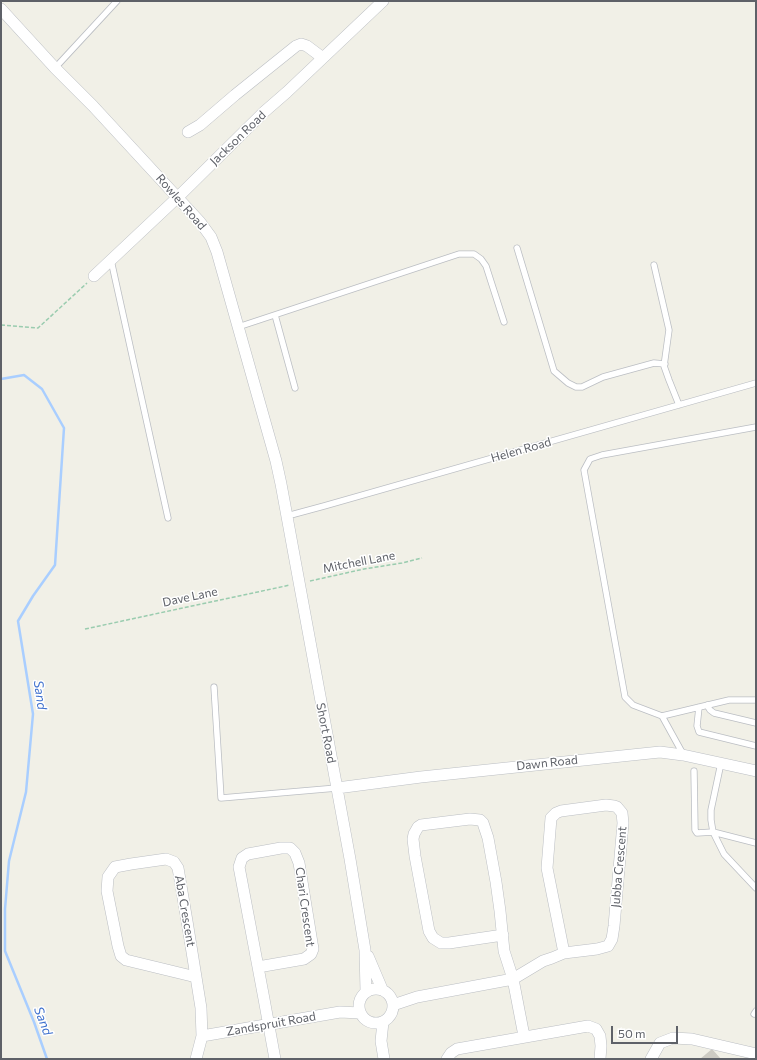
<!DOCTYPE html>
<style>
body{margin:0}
#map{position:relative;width:757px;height:1060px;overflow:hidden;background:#f1f0e7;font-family:Commissioner,sans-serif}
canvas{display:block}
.frame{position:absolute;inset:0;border:2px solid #5e6168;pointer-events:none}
.scale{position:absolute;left:611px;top:1026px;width:67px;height:18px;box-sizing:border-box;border:2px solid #5e6168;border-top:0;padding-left:5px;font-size:12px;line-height:14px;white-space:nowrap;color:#5e6168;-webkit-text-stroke:3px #fff;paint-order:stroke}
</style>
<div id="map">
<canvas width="757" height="1060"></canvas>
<div class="frame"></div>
<div class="scale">50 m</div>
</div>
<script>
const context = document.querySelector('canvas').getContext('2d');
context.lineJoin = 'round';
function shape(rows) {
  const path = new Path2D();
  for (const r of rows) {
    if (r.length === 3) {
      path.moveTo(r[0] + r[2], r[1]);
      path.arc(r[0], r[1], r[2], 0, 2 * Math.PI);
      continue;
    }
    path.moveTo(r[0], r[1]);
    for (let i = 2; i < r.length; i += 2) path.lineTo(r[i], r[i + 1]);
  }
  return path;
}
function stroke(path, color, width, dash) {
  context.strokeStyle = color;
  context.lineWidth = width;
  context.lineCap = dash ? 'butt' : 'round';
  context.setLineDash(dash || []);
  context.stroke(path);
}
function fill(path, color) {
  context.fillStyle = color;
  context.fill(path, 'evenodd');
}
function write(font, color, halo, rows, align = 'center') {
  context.font = font + ' Commissioner,sans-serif';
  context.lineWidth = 3;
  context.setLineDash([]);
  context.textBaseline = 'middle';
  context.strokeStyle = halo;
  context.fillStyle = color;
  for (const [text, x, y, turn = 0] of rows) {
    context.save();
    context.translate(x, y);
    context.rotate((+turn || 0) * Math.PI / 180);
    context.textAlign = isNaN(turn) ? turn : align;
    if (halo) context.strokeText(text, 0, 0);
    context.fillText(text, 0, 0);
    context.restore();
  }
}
const stream = shape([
 [1,379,24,375,42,389,64,428,55,565,33,596,18,621,33,714,26,792,9,861,5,909,5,951,34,1022,47,1059]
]);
const building = shape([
 [712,1049,721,1059,700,1059]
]);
const path = shape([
 [1,325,38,328,87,283],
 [310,581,364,569,402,563,422,558],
 [85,629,290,585]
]);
const lane = shape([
 [55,68,117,1],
 [517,248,554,371,568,383,576,387,582,387,603,377,654,363,665,364],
 [111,260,168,518],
 [654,265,669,330,664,366,669,380,679,405],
 [275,315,295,388],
 [238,327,459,254,474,254,481,259,486,266,504,322],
 [287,516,324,506,756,383],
 [214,687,221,798,337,788],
 [707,705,710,710,714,713,756,723],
 [699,707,697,726,699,732,756,746],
 [662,716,729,700,756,700],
 [683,754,662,716,633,705,625,697,584,470,590,459,602,455,756,427],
 [721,763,711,810,711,820,713,832,724,854,756,888],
 [694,771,695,830,697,833,713,832,756,843],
 [754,1014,756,1011]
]);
const street = shape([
 [1,9,55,68,93,106,200,222,211,237,217,252,276,461,281,484,350,859,365,950,366,991],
 [188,132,200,125,235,95,296,46,301,44,307,46,323,58],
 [94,276,178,197,264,112,287,92,383,1],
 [337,788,421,777,660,752,683,755,756,771],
 [503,935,449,943,441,943,433,938,429,931,426,915,415,856,413,839,414,834,418,827,421,825,470,819,480,820,483,823,488,838,496,882,500,911,504,951,513,979,524,1036],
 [368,956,382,989],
 [258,967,304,959,311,954,313,949,299,863,295,853,290,848,281,848,248,854,242,858,239,867,240,872,258,967,264,999,275,1059],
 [376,1006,17],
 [393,1005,417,997,513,979,543,961,552,958,564,953,597,949,608,946,612,939,614,926,623,823,622,813,617,807,614,806,606,805,561,811,556,813,551,818,547,868,564,953],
 [383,1022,381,1041,384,1059],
 [202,1036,340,1012,360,1013],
 [196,1059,202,1036,201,1008,187,921,178,868,174,862,166,859,131,864,115,867,108,877,107,891,118,946,121,956,126,960,130,961,196,977],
 [447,1059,451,1053,457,1049,588,1026,596,1029,600,1036,601,1046,600,1059],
 [651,1059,660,1043,673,1038,692,1039,756,1054]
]);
const streetNames = [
 ["Jackson Road",238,138,-44],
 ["Rowles Road",181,202,49],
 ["Helen Road",521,450,-16],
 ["Mitchell Lane",359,562,-11],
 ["Dave Lane",190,597,-12],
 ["Short Road",326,733,79],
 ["Dawn Road",547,763,-6],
 ["Jubba Crescent",619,867,-85],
 ["Chari Crescent",305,907,82],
 ["Aba Crescent",185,911,80],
 ["Zandspruit Road",271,1024,-10]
];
const waterNames = [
 ["Sand",40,695,82],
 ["Sand",43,1021,69]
];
stroke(stream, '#a9ceff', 2.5);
fill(building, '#cdcbc3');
stroke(lane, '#bbbec3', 7);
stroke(street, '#bbbec3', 12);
stroke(path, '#9accaf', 1.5, [4, 2]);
stroke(lane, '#fff', 5.5);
stroke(street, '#fff', 11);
write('12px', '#5e6168', '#fff', streetNames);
write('italic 13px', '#4072ce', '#fff', waterNames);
</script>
